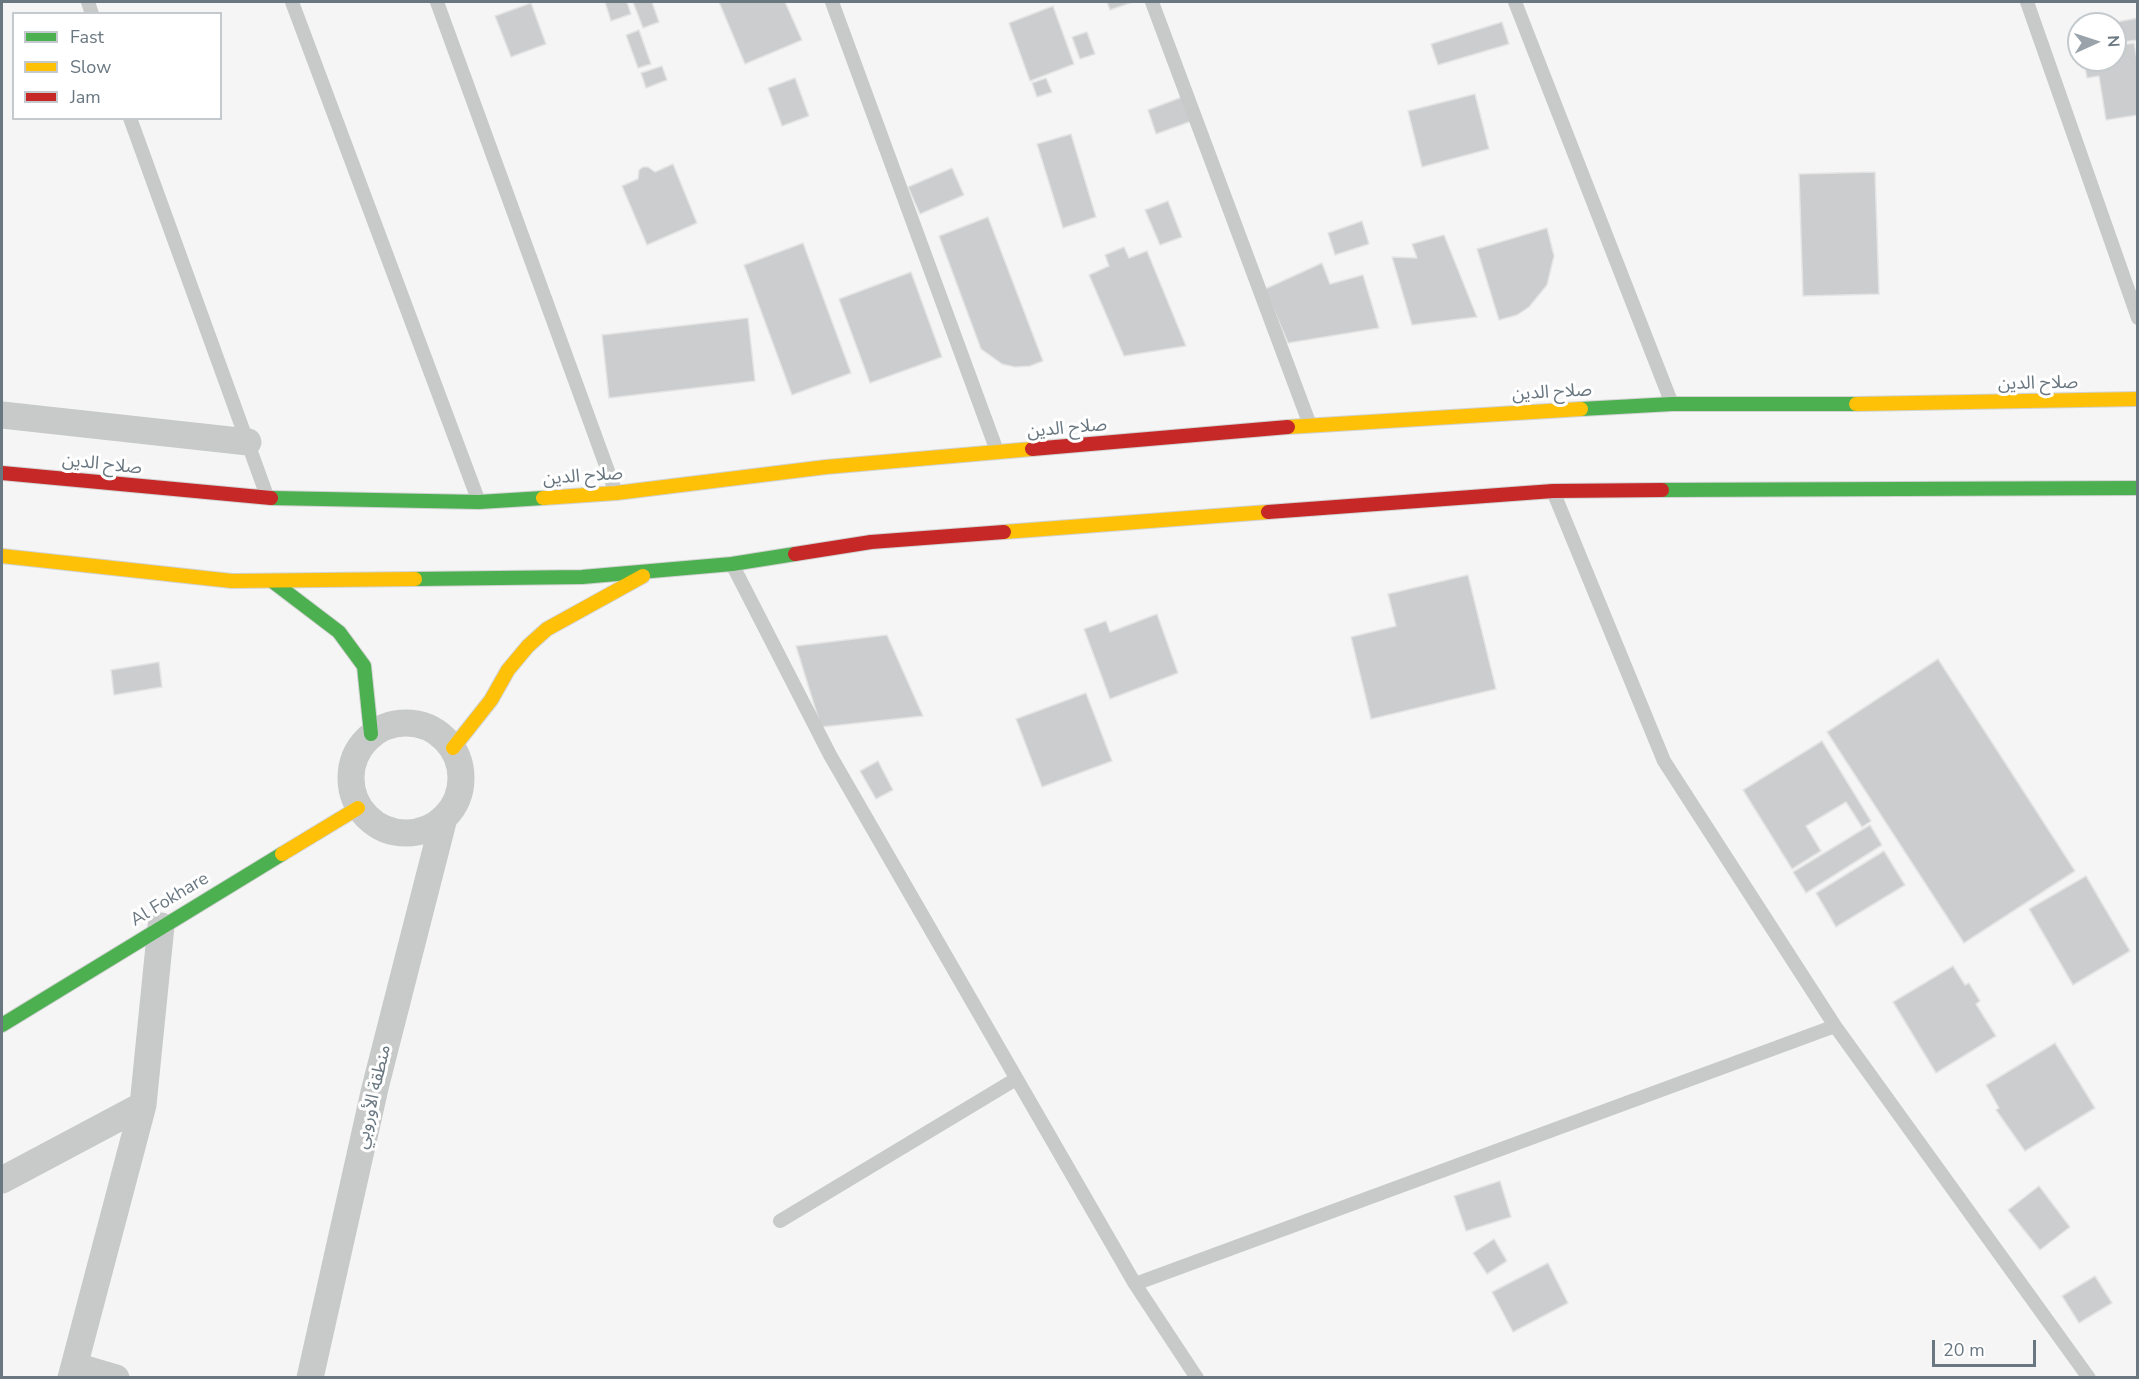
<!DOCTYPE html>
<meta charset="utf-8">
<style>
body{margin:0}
#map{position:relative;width:2139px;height:1379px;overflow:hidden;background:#f5f5f5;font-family:"Nunito Sans",sans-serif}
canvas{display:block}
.frame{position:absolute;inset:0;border:3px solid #697781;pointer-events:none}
.legend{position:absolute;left:12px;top:12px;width:210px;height:108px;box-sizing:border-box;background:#fff;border:2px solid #c3c9cd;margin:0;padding:8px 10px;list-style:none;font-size:18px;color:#697781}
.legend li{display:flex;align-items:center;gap:12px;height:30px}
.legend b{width:30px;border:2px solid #c3c9cd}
.north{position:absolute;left:2067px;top:12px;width:60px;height:60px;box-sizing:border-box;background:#fff;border:2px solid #c3c9cd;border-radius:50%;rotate:87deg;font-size:16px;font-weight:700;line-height:24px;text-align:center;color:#697781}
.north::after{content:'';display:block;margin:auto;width:21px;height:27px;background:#9aa3aa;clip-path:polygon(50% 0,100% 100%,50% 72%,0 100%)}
.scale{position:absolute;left:1932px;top:1340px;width:104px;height:27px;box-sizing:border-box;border:3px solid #697781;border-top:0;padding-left:8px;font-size:18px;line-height:21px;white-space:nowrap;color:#697781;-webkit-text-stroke:4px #fff;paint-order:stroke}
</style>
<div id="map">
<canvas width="2139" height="1379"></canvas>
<div class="frame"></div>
<ul class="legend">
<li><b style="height:8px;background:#4caf50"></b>Fast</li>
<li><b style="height:8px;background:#ffc107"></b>Slow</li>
<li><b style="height:8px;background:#c62828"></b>Jam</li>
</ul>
<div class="north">N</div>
<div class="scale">20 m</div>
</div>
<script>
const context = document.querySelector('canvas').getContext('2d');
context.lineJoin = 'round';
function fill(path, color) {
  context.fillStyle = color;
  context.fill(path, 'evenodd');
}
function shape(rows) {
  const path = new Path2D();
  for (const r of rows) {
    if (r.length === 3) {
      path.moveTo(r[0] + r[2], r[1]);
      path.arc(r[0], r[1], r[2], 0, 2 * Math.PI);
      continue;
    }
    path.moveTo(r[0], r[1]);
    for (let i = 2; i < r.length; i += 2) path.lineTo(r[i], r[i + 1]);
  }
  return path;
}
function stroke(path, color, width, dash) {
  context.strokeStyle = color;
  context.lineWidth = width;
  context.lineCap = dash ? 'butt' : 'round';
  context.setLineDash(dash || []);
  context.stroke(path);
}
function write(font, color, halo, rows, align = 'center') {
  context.font = font + ' "Nunito Sans","Noto Sans Arabic",sans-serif';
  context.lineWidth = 6;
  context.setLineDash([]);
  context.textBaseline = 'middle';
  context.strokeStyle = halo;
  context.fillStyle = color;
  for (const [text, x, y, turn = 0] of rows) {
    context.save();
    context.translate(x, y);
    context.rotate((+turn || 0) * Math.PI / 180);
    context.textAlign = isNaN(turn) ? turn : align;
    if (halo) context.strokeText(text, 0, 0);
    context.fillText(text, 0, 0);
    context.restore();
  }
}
const building = shape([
 [605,2,627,2,631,14,611,21,605,2],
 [633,2,652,2,659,22,643,28,633,2],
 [719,2,785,2,802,40,745,64,719,2],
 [1107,2,1133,2,1110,10,1107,2],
 [531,3,546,44,511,57,495,16,531,3],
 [1053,6,1074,64,1030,81,1009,23,1053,6],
 [2138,18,2138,40,2115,43,2115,24,2111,23,2138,18],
 [1502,22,1509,44,1438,65,1431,44,1502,22],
 [639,30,651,64,638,68,626,35,639,30],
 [1087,32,1095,54,1080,59,1072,37,1087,32],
 [2134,43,2138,65,2138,115,2106,120,2099,76,2087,78,2084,60,2115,60,2115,46,2134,43],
 [662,66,667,80,646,88,641,73,662,66],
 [795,78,809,116,782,126,768,88,795,78],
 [1046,78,1052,92,1037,97,1032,83,1046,78],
 [1475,94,1489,149,1422,167,1408,111,1475,94],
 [1182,97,1192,121,1156,134,1148,110,1182,97],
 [1071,134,1096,217,1063,228,1037,144,1071,134],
 [673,164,697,223,647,245,622,186,638,179,639,170,643,167,648,167,655,172,673,164],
 [952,168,964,195,920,214,908,187,952,168],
 [1875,172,1879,294,1803,296,1799,174,1875,172],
 [1168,201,1182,237,1160,245,1145,210,1168,201],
 [988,217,1043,361,1030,366,1015,367,1002,364,981,349,939,236,988,217],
 [1362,221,1369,244,1335,255,1328,233,1362,221],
 [1547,228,1554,256,1547,285,1529,307,1517,315,1499,320,1477,249,1547,228],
 [1444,235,1477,317,1412,325,1392,257,1417,258,1412,244,1444,235],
 [803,243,851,373,792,395,744,265,803,243],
 [1124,247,1129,258,1147,251,1186,346,1124,356,1089,275,1109,266,1105,255,1124,247],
 [1322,263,1330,284,1363,275,1379,328,1288,343,1265,289,1322,263],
 [911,272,942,357,870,383,839,299,911,272],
 [748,318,755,381,609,398,602,335,748,318],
 [1468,575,1496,689,1371,719,1351,637,1396,626,1388,594,1468,575],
 [1157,614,1178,673,1110,699,1084,629,1106,621,1110,632,1157,614],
 [887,635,923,716,821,727,796,646,887,635],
 [1938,659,2075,871,1964,943,1827,732,1938,659],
 [159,662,162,687,114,695,111,670,159,662],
 [1086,693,1112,761,1042,787,1016,719,1086,693],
 [1822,741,1871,821,1862,827,1846,802,1806,826,1821,851,1792,869,1743,790,1822,741],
 [878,761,893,790,876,799,860,771,878,761],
 [1870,825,1882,845,1806,893,1793,872,1870,825],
 [1884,851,1905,885,1836,927,1816,893,1884,851],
 [2086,876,2130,951,2073,985,2029,909,2086,876],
 [1953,966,1965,985,1969,983,1980,1001,1976,1004,1996,1036,1936,1073,1893,1002,1953,966],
 [2055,1043,2095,1108,2025,1151,1996,1110,1999,1108,1986,1085,2055,1043],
 [1500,1181,1511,1217,1466,1231,1454,1196,1500,1181],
 [2039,1186,2070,1227,2040,1250,2008,1210,2039,1186],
 [1494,1239,1507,1261,1487,1274,1473,1253,1494,1239],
 [1548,1263,1568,1303,1513,1332,1492,1292,1548,1263],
 [2095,1276,2112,1303,2079,1323,2062,1296,2095,1276]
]);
const lane = shape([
 [88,2,92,14],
 [292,2,479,502],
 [437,2,616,493],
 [832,2,997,451],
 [1152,2,1310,425],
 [1515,2,1672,404],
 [2027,2,2138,318],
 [130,118,267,496],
 [1553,491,1664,761,1835,1026,2089,1378],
 [732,564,830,755,1135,1284,1197,1378],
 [780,1221,1016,1079],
 [1135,1284,1835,1026]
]);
const street = shape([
 [2,415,248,442],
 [406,778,55],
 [2,1180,143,1105],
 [75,1366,116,1378],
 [71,1378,143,1105,161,926],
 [310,1378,375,1088,444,818]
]);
const fast = shape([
 [1581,409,1672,404,1856,404],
 [1662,490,2138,488],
 [271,498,479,502,543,498],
 [415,579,582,577,732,564,795,554],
 [272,581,339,632,364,666,371,734],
 [2,1025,282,854]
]);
const slow = shape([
 [1856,404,2138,399],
 [1288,427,1581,409],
 [543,498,616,493,826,467,1032,449],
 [1004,532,1268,512],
 [2,556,232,581,415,579],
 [453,748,491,700,508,670,528,646,547,629,643,576],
 [282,854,358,808]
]);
const jam = shape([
 [1032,449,1288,427],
 [2,473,271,498],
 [1268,512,1553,491,1662,490],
 [795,554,871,542,1004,532]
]);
const streetNames = [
 ["صلاح الدين",2038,384,-1],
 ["صلاح الدين",1552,393,-3],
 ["صلاح الدين",1067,429,-5],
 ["صلاح الدين",102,465,6],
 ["صلاح الدين",583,477,-4],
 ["Al Fokhare",170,900,-31],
 ["منطقة الأوروبي",374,1097,-77]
];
fill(building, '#cccdce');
stroke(building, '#e4e4e4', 1.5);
stroke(fast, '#d1d2d2', 16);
stroke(slow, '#d1d2d2', 16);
stroke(jam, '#d1d2d2', 16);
stroke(lane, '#c8caca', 14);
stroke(street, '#c8caca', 27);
stroke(fast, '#4caf50', 14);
stroke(slow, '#ffc107', 14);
stroke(jam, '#c62828', 14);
write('18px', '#697781', '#fff', streetNames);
</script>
